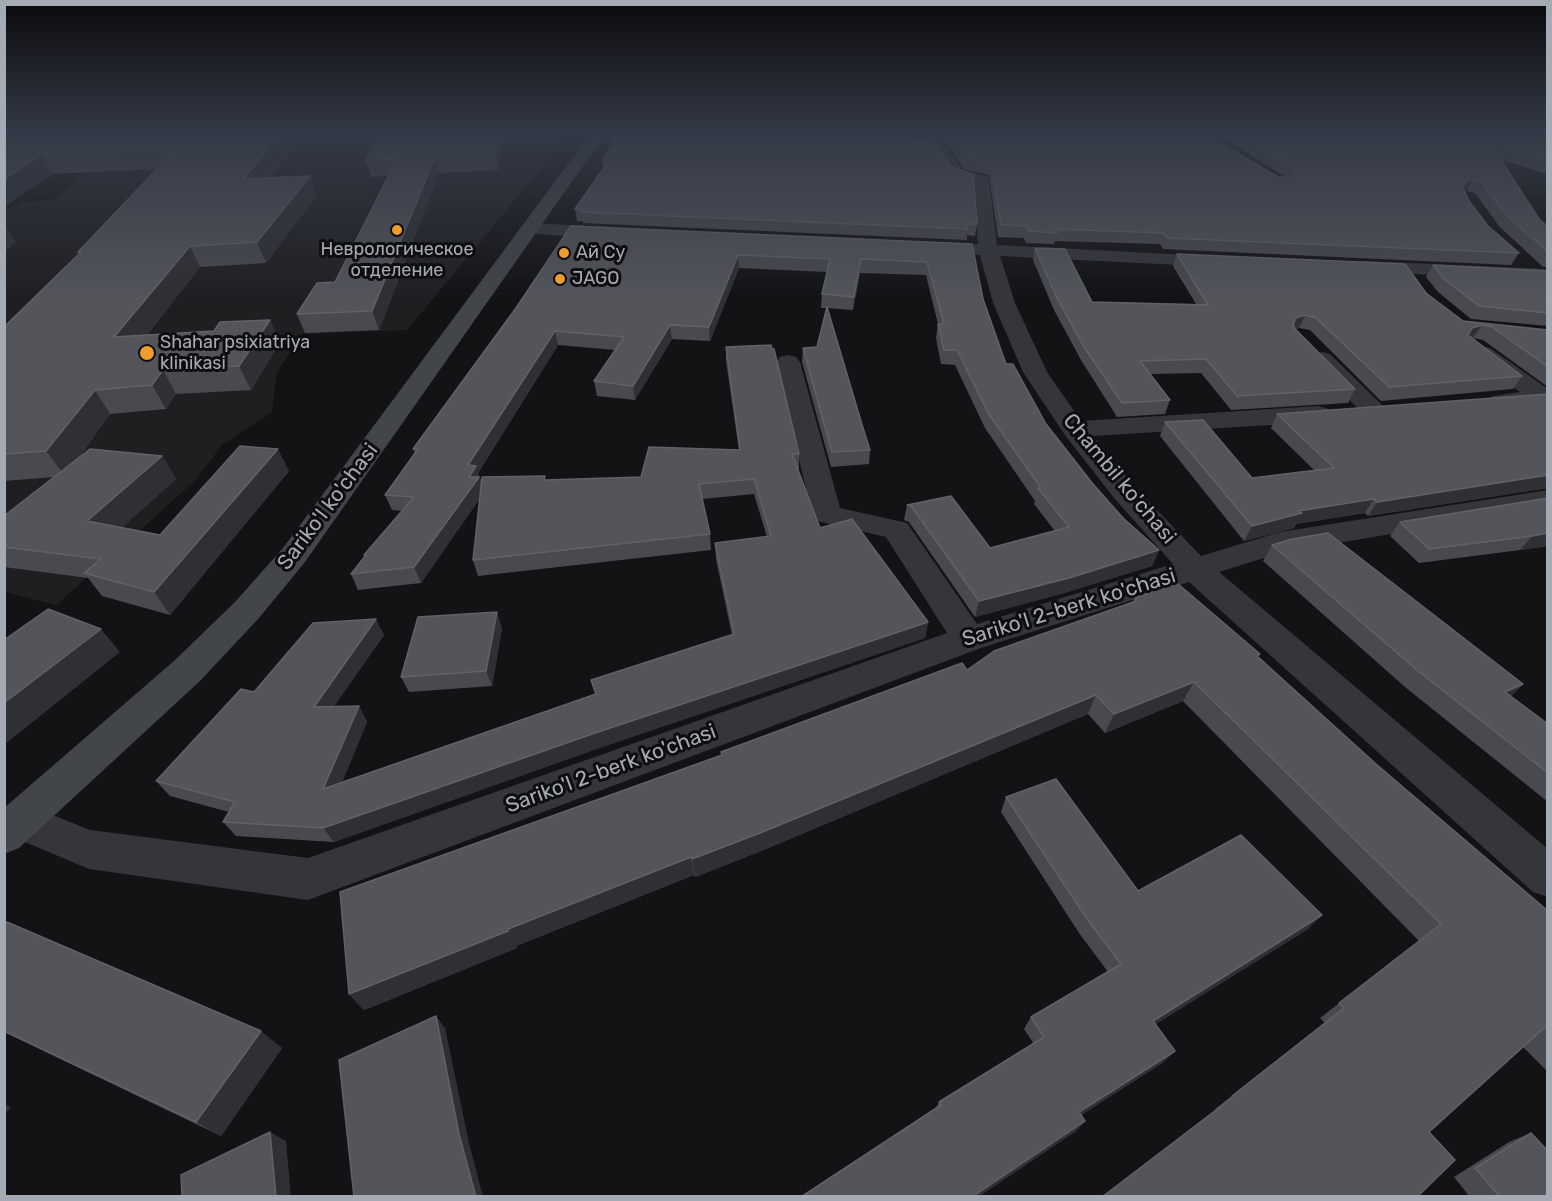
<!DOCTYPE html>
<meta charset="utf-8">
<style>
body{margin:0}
#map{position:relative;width:1552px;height:1201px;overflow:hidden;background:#131315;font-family:Rubik,sans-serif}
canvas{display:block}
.frame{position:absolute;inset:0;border:6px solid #a5abb5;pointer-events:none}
</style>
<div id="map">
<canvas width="1552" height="1201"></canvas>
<div class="frame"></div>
</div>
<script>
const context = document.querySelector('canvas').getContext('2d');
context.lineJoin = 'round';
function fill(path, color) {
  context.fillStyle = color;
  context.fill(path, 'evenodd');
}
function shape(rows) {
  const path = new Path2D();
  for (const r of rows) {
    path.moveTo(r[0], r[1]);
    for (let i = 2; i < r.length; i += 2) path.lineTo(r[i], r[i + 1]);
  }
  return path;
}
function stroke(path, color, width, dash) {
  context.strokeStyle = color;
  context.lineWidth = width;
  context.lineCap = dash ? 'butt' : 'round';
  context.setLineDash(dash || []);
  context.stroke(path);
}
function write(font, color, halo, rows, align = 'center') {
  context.font = font + ' Rubik,sans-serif';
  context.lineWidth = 6;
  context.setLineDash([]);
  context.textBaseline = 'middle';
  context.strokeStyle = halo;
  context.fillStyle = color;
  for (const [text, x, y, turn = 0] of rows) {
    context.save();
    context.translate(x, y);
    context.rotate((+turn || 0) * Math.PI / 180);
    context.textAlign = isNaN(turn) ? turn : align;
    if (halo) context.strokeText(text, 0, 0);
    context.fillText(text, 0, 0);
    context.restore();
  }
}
const built = shape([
 [139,133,557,133,539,171,407,330,303,334,277,372,272,412,222,445,195,481,56,605,5,592,5,210,23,202,53,200]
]);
const minor = shape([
 [663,133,678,133,672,144,667,146,596,142,589,138,596,134,662,136,663,133],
 [815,133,869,133,930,139,946,146,963,171,987,176,989,180,997,245,1227,257,1230,261,1227,265,1220,267,1000,256,1015,303,1047,372,1081,421,1319,406,1328,409,1332,414,1328,419,1319,422,1093,436,1134,486,1201,556,1280,532,1548,490,1548,508,1283,552,1219,572,1548,849,1548,897,1533,892,1189,582,981,648,308,900,89,869,6,834,6,808,21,802,90,830,308,858,947,633,886,537,817,521,812,514,776,362,780,357,788,355,796,357,800,362,840,508,907,523,977,624,1173,564,1114,498,1065,435,1023,372,993,303,980,255,962,253,959,249,962,245,978,244,973,183,951,177,935,152,927,148,822,137,815,133],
 [529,223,611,227,618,229,620,233,618,237,611,239,522,233,520,229,522,225,529,223],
 [1364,261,1548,269,1548,281,1357,271,1354,267,1357,263,1364,261],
 [1482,346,1490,348,1548,389,1548,403,1502,409,1493,406,1489,401,1493,396,1520,392,1474,358,1470,353,1474,348,1482,346],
 [1322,352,1330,354,1383,406,1387,411,1383,416,1374,419,1365,416,1314,364,1310,359,1314,354,1322,352]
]);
const secondary = shape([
 [591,133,606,133,305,562,259,618,200,681,19,848,4,854,4,808,174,661,235,602,283,548,591,133]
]);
const wall = shape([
 [4,133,303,133,268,178,317,195,266,263,200,267,147,335,214,331,270,320,280,342,251,390,176,394,166,409,110,414,77,460,162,456,176,479,122,527,160,535,289,471,170,615,102,596,88,578,4,567,4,516,55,477,4,481,4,327,80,254,78,252,157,169,52,174,4,207],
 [505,133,498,170,439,173,379,330,305,333,297,314,335,282,389,176,371,177,366,161],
 [895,133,1204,133,1278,177,1286,177,1215,133,1548,133,1548,174,1501,160,1539,219,1548,227,1548,267,1543,267,1499,226,1475,193,1467,191,1465,191,1469,201,1488,226,1519,253,1511,265,1163,249,1160,244,1055,241,1054,244,1026,243,1024,238,998,237,989,175,964,169,947,144,930,137],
 [673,135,977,224,975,236,967,235,967,240,583,223,583,221,577,221,575,209,603,168,602,161],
 [571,226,972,244,983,299,1006,364,1046,424,1093,484,1123,518,1159,550,1152,566,1064,593,975,617,909,522,904,520,907,505,951,496,990,548,1055,531,1034,504,1035,501,985,428,955,365,941,364,936,338,938,324,926,275,860,273,853,310,827,308,870,450,869,464,831,467,802,362,803,348,817,347,826,308,821,308,822,294,827,272,739,268,710,341,672,339,635,400,597,396,594,381,615,350,558,345,478,473,482,484,546,480,641,477,739,450,726,361,726,347,799,454,799,469,798,469,820,528,928,622,925,638,602,747,334,842,236,836,223,822,229,812,170,796,156,781,254,692,384,635,334,706,359,706,367,722,342,782,595,694,591,680,732,635,716,559,715,543,767,537,754,494,702,499,710,534,711,550,478,576,473,560,480,498,421,583,358,590,351,574,365,556,364,555,402,511,392,510,385,495,415,454,413,449,516,308],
 [1035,248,1092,302,1196,304,1173,266,1177,254,1426,293,1463,321,1548,330,1548,387,1483,340,1473,338,1472,338,1522,376,1513,389,1381,401,1310,330,1299,328,1296,329,1355,389,1348,403,1231,410,1201,373,1150,374,1170,400,1165,414,1117,417,1081,360,1054,310,1033,260],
 [1433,265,1548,271,1548,326,1471,319,1438,292,1426,277],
 [1548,394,1548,488,1368,516,1365,513,1296,524,1294,528,1244,541,1160,436,1165,422,1252,478,1314,470,1271,428,1277,414],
 [1548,498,1548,546,1520,550,1419,563,1390,536,1400,522],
 [1272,545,1523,684,1511,696,1548,724,1548,802,1405,687,1263,561],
 [1135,598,1260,654,1258,657,1376,764,1548,911,1548,1072,1523,1047,1216,1110,1215,1109,1325,1023,1320,1018,1419,941,1183,701,1105,733,1088,714,761,851,695,877,694,875,516,946,517,948,364,1010,349,994,721,755,721,752,967,670,1133,602],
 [502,628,492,686,409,692,401,677],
 [1006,797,1138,891,1308,929,1155,1024,1164,1062,1081,1115,1085,1121,1076,1131,978,1197,801,1197,936,1108,939,1102,1034,1044,1024,1029,1031,1017,1108,972,1079,933,1001,812],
 [4,925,282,1048,221,1136,4,1032],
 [1531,1133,1548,1197,1470,1197,1454,1177,1509,1142]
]);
const shadedWall = shape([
 [282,133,303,133,251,198,243,179],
 [499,133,505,133,498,170,495,154],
 [41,155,52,174,4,207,4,179],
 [435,157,439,173,379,330,372,311],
 [310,176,317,195,266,263,257,242],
 [1473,180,1467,191,1461,192,1462,186,1467,181],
 [4,224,16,242,4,252],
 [190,246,200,267,128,360,114,337],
 [738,255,739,268,710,341,709,327],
 [861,259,860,273,853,310,854,297],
 [1305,315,1299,328,1290,331,1296,318],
 [270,320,280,342,251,390,239,366],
 [670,325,672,339,635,400,633,386],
 [1482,325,1473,338,1464,341,1472,328],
 [555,331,558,345,478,473,484,492,421,583,414,567,469,477,468,465],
 [163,370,176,394,166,409,152,385],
 [95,390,110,414,65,476,46,451],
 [278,449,289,471,170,615,154,592],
 [162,456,176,479,104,544,87,521],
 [1548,475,1548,488,1368,516,1377,502],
 [1374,499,1365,513,1296,524,1294,528,1244,541,1252,526,1298,511],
 [1548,533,1548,546,1520,550,1532,536],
 [1159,550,1152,566,1064,593,975,617,979,601],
 [497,612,502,628,492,686,486,671],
 [376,619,384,635,323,722,314,707],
 [928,622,925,638,602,747,334,842,323,828,598,732],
 [101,629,120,652,4,745,4,703],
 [1194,682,1183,701,1105,733,1114,714],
 [1523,684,1507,700,1505,692],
 [1096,695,1088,714,761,851,695,877,692,859],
 [359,706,367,722,333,804,323,789],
 [691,857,694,875,516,946,517,948,364,1010,349,994,508,929],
 [1322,915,1308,929,1142,1033,1153,1021],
 [436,1016,445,1028,469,1143,483,1197,476,1197,459,1134],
 [261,1031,282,1048,221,1136,196,1122],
 [1175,1051,1164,1062,1070,1122,1079,1112],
 [4,1104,11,1107,4,1115],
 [1085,1121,1076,1131,978,1197,972,1197],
 [270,1132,286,1141,291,1197,276,1197]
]);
const building = shape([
 [4,133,282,133,243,179,310,176,257,242,190,246,114,337,214,331,220,322,270,320,239,366,163,370,152,385,95,390,46,451,4,454,4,327,82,251,78,252,176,149,41,155,4,179,4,133],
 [380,133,499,133,495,154,435,157,372,311,297,314,317,283,335,282,397,159,366,161,380,133],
 [674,133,862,133,928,140,935,143,951,167,973,174,977,224,967,224,968,229,581,212,583,209,575,209,608,162,602,161,617,135,667,138,673,135,674,133],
 [947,133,1204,133,1278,177,1291,177,1295,172,1295,169,1235,133,1548,133,1548,162,1491,145,1539,219,1548,227,1548,252,1506,215,1481,182,1473,180,1467,181,1462,186,1469,201,1488,226,1519,253,1167,238,1164,233,1055,229,1057,233,1028,231,1026,226,1001,225,991,164,966,158,947,133],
 [571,226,972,244,983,299,1006,364,1013,364,1046,424,1093,484,1123,518,1159,550,1069,578,979,601,911,506,907,505,951,496,990,548,1069,527,1038,488,1041,488,988,413,957,350,944,350,938,324,944,324,927,262,861,259,854,297,822,294,830,259,738,255,709,327,670,325,633,386,594,381,624,337,555,331,468,465,476,466,469,477,479,477,414,567,351,574,366,555,364,555,414,497,385,495,418,449,413,449,516,308,571,226],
 [1035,248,1065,249,1092,302,1208,305,1177,254,1405,264,1426,293,1463,321,1548,330,1548,367,1492,327,1482,325,1472,328,1468,335,1522,376,1389,387,1316,318,1305,315,1296,318,1293,325,1296,330,1355,389,1237,396,1206,359,1140,361,1170,400,1122,403,1084,347,1057,298,1035,248],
 [1433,265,1548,271,1548,313,1479,306,1445,280,1433,265],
 [827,307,863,428,870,450,832,452,803,348,817,347,827,307],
 [771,345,772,349,774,349,799,454,792,454,820,528,852,519,928,622,598,732,323,828,223,822,235,802,156,781,241,689,254,692,313,623,376,619,314,707,359,706,323,789,596,694,591,680,734,634,715,543,771,536,754,479,699,484,710,534,473,560,482,477,545,476,544,480,641,477,649,447,740,450,726,347,771,345],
 [1548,394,1548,475,1377,502,1374,499,1298,511,1302,513,1252,526,1165,422,1203,420,1252,478,1334,468,1277,414,1548,394],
 [240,446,278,449,154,592,84,573,101,559,4,547,4,516,90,449,162,456,87,521,160,535,240,446],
 [1548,498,1548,533,1532,536,1429,549,1400,522,1548,498],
 [1328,533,1523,684,1505,692,1548,724,1548,773,1418,671,1272,545,1292,539,1328,533],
 [1177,583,1260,654,1257,656,1376,764,1548,911,1548,1029,1545,1027,1429,1132,1455,1160,1417,1197,1102,1197,1233,1097,1232,1096,1344,1008,1339,1003,1441,924,1194,682,1114,714,1096,695,760,833,692,859,691,857,508,929,508,931,349,994,340,892,722,755,721,752,962,663,967,670,994,651,1136,601,1135,598,1177,583],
 [48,609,101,629,4,703,4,640,48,609],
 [497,612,486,671,401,677,418,617,497,612],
 [1056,779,1138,891,1241,835,1322,915,1153,1021,1175,1051,1079,1112,1085,1121,972,1197,801,1197,941,1105,939,1102,1044,1037,1031,1017,1121,964,1087,919,1006,797,1056,779],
 [7,922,261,1031,196,1122,4,1031,4,925,7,922],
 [436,1016,459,1134,476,1197,354,1197,339,1060,436,1016],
 [270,1132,276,1197,182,1197,181,1175,270,1132],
 [1531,1133,1548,1151,1548,1197,1500,1197,1475,1168,1531,1133]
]);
const markers = [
 [397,230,6,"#ee9b32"],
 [564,253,6,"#ee9b32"],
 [560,279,6,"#ee9b32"],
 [147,353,8,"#ee9b32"]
];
const farPoinames = [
 ["Неврологическое",397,250,"center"],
 ["отделение",397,271,"center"],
 ["Ай Су",576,253],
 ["JAGO",572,279],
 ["Shahar psixiatriya",160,343],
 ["klinikasi",160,364]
];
const streetNames = [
 ["Chambil ko'chasi",1119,479,50],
 ["Sariko'l ko'chasi",328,507,-53],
 ["Sariko'l 2-berk ko'chasi",1069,608,-17],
 ["Sariko'l 2-berk ko'chasi",611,769,-20]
];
fill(built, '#1f1f22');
fill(minor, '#34363a');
fill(secondary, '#424549');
fill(wall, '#494a50');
fill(shadedWall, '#2f3034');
fill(building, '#53555b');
stroke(building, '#606269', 1.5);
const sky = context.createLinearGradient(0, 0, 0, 301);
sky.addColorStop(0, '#0a0a0c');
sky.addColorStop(0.44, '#333946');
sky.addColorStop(1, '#33394600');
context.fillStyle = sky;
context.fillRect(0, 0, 1552, 301);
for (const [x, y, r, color] of markers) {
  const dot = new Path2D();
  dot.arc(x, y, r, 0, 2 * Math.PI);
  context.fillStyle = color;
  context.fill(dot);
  stroke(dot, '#0e0e10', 2);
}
write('18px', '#a5abb5', '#0e0e10', farPoinames, 'left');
write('21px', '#a5abb5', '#0e0e10', streetNames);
</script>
